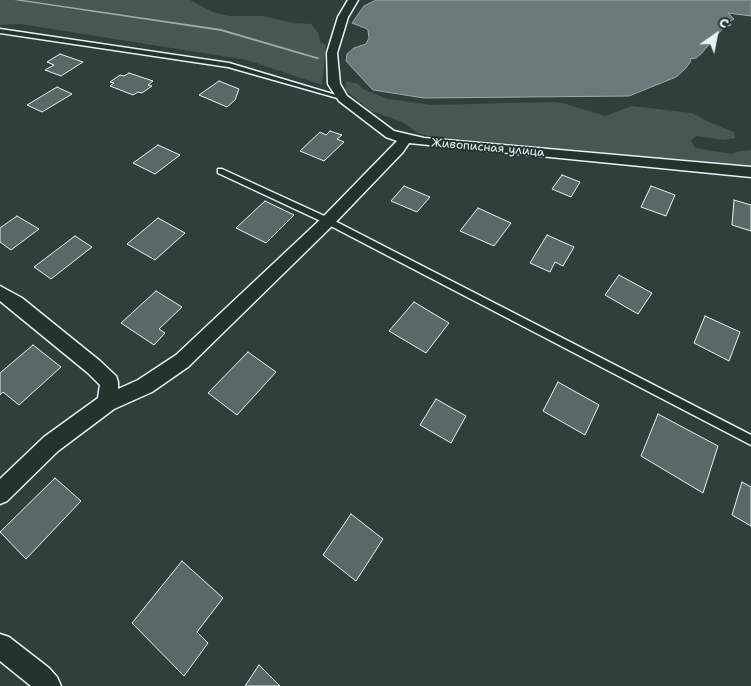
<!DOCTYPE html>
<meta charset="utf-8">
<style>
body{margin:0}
#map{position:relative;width:751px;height:686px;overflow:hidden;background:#323e39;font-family:"Shantell Sans",sans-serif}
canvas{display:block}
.north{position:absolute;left:691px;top:10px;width:50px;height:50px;-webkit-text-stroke:4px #26332d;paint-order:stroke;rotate:33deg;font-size:14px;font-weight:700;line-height:20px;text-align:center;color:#e8f1f8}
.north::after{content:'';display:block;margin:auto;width:18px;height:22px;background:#e8f1f8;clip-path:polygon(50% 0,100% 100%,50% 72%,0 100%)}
</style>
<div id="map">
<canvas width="751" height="686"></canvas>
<div class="north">С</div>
</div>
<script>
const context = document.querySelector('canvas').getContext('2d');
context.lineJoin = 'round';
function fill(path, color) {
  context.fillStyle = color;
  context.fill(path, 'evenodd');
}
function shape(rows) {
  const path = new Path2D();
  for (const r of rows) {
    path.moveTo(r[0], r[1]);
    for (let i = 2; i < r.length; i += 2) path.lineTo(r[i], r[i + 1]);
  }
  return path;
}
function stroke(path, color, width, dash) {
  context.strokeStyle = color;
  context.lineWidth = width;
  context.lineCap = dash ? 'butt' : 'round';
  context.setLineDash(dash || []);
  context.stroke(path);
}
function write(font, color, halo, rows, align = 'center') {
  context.font = font + ' "Shantell Sans",sans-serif';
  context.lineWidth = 4;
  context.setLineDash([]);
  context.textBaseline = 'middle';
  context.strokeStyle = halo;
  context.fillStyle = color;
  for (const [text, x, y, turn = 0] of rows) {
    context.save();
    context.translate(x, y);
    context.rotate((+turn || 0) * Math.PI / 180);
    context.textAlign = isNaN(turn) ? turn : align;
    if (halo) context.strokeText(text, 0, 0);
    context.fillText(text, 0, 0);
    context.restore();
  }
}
const green = shape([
 [0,0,190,0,213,12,229,16,263,16,293,23,311,24,318,33,320,42,326,45,322,85,247,60,20,24,0,25],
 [346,81,358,84,363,89,388,99,432,105,552,102,563,103,605,116,632,106,692,113,711,123,734,132,735,138,724,140,697,136,691,140,695,148,732,154,740,151,751,150,751,167,428,136,418,133,402,122,371,111,345,90]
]);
const water = shape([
 [376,0,751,0,751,16,728,13,734,19,729,22,731,25,723,28,701,54,696,58,690,59,691,61,685,69,676,77,629,96,424,98,373,90,346,61,347,54,354,48,366,44,369,38,368,30,365,28,352,23,364,6,376,0]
]);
const stream = shape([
 [14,0,23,0,221,29,320,58,317,59,221,31,14,0]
]);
const building = shape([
 [60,54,83,62,61,76,45,70,54,65,47,62,60,54],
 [129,73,153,81,148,85,152,86,142,93,138,92,133,95,110,86,114,83,110,82,120,75,124,76,129,73],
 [219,81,239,89,235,100,227,107,199,95,219,81],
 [57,87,72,94,42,112,27,105,57,87],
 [330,131,342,135,337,139,344,142,324,161,300,151,320,132,326,135,330,131],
 [158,145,180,155,155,174,133,163,158,145],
 [562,175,580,182,571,197,552,189,562,175],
 [404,186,430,197,417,212,391,201,404,186],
 [651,186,675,195,666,216,641,207,651,186],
 [734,200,751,205,751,231,732,225,734,200],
 [265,201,294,215,266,243,236,228,265,201],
 [478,208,511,223,494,246,460,231,478,208],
 [17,216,39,229,11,250,0,242,0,228,17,216],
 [158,218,185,233,155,260,127,244,158,218],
 [547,235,574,247,563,266,555,262,550,272,530,263,547,235],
 [75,236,92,247,51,279,34,267,75,236],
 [619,275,652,293,638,314,605,295,619,275],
 [156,291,182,307,159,329,165,333,154,345,121,323,156,291],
 [414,302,449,323,426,353,389,331,414,302],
 [705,316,740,332,729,361,694,343,705,316],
 [33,345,61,367,19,405,3,392,0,395,0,373,33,345],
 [248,352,276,372,237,415,208,393,248,352],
 [558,382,599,405,585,435,543,411,558,382],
 [436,399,466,416,451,443,420,425,436,399],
 [658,414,718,446,703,493,641,456,658,414],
 [55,478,81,501,26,559,0,532,55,478],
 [742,482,751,487,751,526,732,515,742,482],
 [351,514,383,539,356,581,323,555,351,514],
 [182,561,223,598,197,632,208,643,184,676,132,623,182,561],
 [259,665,280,686,245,686,259,665]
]);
const lane = shape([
 [0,29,229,63,346,98,341,99,228,67,0,33,0,29],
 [218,169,222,169,331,219,751,435,751,445,325,223,218,173,218,169]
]);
const street = shape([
 [348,0,358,0,348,17,337,53,340,84,347,96,394,131,424,138,751,167,751,177,409,143,403,152,333,225,188,367,152,392,114,409,58,451,7,501,0,504,0,479,44,437,98,398,100,385,88,373,0,301,0,286,22,298,100,361,116,376,118,382,118,389,138,380,176,355,323,217,397,141,386,137,339,101,328,84,327,53,338,17,348,0],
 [0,634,9,637,49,668,57,677,61,686,31,686,0,661,0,634]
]);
const farStreetnames = [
 ["Живописная улица",488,148,5]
];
fill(green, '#495651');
fill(water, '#6d7978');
stroke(water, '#9ea9ab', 1);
fill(stream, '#9ea9ab');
fill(building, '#5c6865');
stroke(building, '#e8f1f8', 1);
stroke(lane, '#e8f1f8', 3);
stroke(street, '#e8f1f8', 3);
fill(lane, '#26332d');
fill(street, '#26332d');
write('12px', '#e8f1f8', '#26332d', farStreetnames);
</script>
